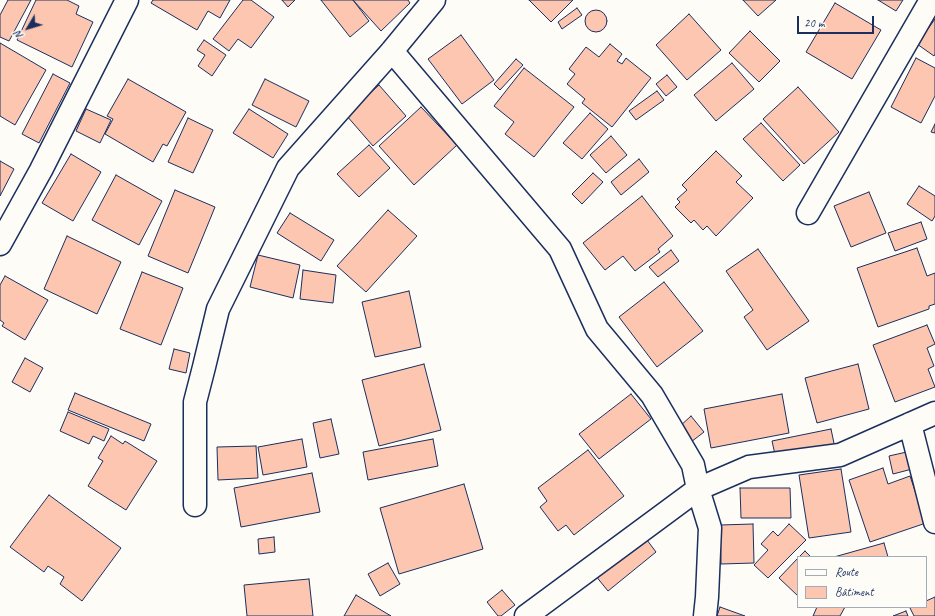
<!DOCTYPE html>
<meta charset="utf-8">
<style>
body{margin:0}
#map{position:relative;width:935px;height:616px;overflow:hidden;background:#fdfcf7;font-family:Caveat,sans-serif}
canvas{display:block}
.legend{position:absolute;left:797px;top:556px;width:130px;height:52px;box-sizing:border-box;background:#fdfcf7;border:1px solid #a3aaba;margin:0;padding:5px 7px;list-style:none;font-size:12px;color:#1b2f5e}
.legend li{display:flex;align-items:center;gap:8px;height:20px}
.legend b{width:20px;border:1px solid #a3aaba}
.north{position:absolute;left:8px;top:8px;width:40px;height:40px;-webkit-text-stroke:3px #fdfcf7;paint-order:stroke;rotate:232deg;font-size:11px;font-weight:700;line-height:16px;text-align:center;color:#1b2f5e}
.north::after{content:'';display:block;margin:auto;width:14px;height:18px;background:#1b2f5e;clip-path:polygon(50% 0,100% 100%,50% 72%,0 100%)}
.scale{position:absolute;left:797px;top:16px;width:77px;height:18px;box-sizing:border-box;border:2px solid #1b2f5e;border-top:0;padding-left:5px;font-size:12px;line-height:14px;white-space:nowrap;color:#1b2f5e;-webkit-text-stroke:3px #fdfcf7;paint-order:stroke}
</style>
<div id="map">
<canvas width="935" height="616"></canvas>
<ul class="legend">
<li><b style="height:5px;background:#fdfcf7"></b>Route</li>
<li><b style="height:11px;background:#fdc6b0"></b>Bâtiment</li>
</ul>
<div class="north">N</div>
<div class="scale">20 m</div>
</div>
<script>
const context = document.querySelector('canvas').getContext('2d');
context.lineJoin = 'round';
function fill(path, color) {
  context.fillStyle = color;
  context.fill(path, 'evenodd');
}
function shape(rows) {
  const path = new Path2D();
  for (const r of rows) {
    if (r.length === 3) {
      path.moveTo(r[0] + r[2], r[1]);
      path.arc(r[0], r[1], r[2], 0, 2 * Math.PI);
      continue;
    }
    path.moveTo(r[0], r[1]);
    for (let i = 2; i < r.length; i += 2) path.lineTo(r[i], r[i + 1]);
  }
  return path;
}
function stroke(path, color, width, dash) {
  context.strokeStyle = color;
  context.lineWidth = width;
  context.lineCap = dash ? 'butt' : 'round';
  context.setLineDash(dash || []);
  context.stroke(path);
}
const building = shape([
 [8,0,31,0,9,41,0,37,0,15,8,0],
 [36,0,67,0,79,6,76,14,93,22,72,67,17,40,36,0],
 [153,0,230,0,220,18,208,11,197,30,151,3,153,0],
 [243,0,251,0,274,17,251,48,238,39,229,51,213,39,243,0],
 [282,0,295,0,288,7,282,0],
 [321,0,353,0,369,21,350,37,321,0],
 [353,0,408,0,410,3,381,31,353,0],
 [529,0,573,0,551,22,529,0],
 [743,0,776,0,758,16,743,0],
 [878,0,903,0,896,11,878,0],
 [835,3,881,30,852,79,806,52,835,3],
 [577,8,582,15,562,29,558,22,577,8],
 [596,21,11],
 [689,14,721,50,687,80,656,45,689,14],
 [935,19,935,54,934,56,917,44,935,19],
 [750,31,780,61,759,82,729,53,750,31],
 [461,35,494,80,462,104,428,59,461,35],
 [204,40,226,55,212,76,198,66,205,55,197,50,204,40],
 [0,43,46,70,15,125,0,116,0,43],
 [610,44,622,54,617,61,622,64,626,58,651,78,612,127,582,103,585,99,567,84,575,74,569,69,586,47,599,57,610,44],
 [916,58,935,68,935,96,921,123,891,107,916,58],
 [516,59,523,65,500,90,494,84,516,59],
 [732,63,754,89,716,121,694,95,732,63],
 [524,68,574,107,534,157,505,134,514,122,494,106,524,68],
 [53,74,70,83,39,143,22,134,53,74],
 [667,75,677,87,666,96,656,84,667,75],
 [128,79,186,112,167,146,163,144,153,162,105,134,113,119,107,116,128,79],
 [265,79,309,101,296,127,252,105,265,79],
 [379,85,406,116,373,146,346,115,379,85],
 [798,87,839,132,804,164,763,119,798,87],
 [657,91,664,100,636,120,629,111,657,91],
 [421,107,457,145,414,185,379,146,421,107],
 [86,109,111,120,100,143,76,131,86,109],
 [249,109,288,134,273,158,233,133,249,109],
 [590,113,608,129,582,159,563,143,590,113],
 [188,118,213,130,193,173,168,162,188,118],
 [761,123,800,165,783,181,743,139,761,123],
 [935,124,935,133,931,132,935,124],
 [611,136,627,155,606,173,590,155,611,136],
 [369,145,390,168,359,197,337,174,369,145],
 [716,151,742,176,736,182,753,198,716,236,707,226,703,230,694,220,691,223,675,207,680,202,677,199,687,190,682,185,716,151],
 [71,154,101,172,73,221,42,203,71,154],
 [639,159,649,172,621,195,611,182,639,159],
 [0,161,14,169,0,196,0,161],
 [593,173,603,182,582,204,572,194,593,173],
 [116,175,162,201,139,245,92,220,116,175],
 [919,186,935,196,935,216,932,221,907,204,919,186],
 [175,190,215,207,188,273,148,256,175,190],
 [869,192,886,233,851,247,834,206,869,192],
 [642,196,673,236,658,249,660,252,635,271,623,256,605,270,583,243,642,196],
 [388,210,417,236,366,292,337,266,388,210],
 [290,213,334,240,321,261,277,233,290,213],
 [921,222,927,239,895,251,888,233,921,222],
 [67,236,121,262,97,314,44,289,67,236],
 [917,248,927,276,935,273,935,304,929,306,929,309,878,327,857,268,917,248],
 [758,249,809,321,767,350,744,317,753,310,726,271,758,249],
 [671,250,679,261,658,277,649,267,671,250],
 [258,255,300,265,293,298,250,287,258,255],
 [303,270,336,275,333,303,300,299,303,270],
 [142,272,183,288,161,345,120,329,142,272],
 [5,276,48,300,25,340,2,326,4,323,0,320,0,285,5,276],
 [664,282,703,331,657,367,619,317,664,282],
 [409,291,421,347,375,357,362,302,409,291],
 [927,325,935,344,927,348,934,366,928,369,935,387,895,402,873,345,927,325],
 [174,349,190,353,186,373,169,369,174,349],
 [25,358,43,368,30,392,12,382,25,358],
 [424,364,441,430,379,446,362,380,424,364],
 [858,364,869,409,817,423,805,378,858,364],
 [75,393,151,424,144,441,68,410,75,393],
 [631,394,651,419,599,459,579,434,631,394],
 [782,394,789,433,711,448,704,409,782,394],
 [68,412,109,429,104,441,93,436,89,444,60,431,68,412],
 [691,416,704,432,691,442,679,427,691,416],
 [331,419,339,454,320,458,313,423,331,419],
 [831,429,835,448,776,459,772,441,831,429],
 [111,436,123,444,125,441,157,461,126,510,88,486,103,461,98,458,111,436],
 [302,439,307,467,263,475,258,447,302,439],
 [433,439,438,466,368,480,363,452,433,439],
 [256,446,258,478,218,480,217,447,256,446],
 [588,450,624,496,574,535,566,525,558,531,540,507,547,501,538,488,588,450],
 [911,451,916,468,893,474,889,456,911,451],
 [883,468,888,484,910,476,926,523,870,542,849,480,883,468],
 [841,469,851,532,809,538,799,475,841,469],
 [312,473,320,512,241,527,234,488,312,473],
 [464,484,483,549,399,574,380,508,464,484],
 [740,488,790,488,791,518,741,518,740,488],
 [49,495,121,548,82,601,60,584,64,577,48,566,44,572,10,547,49,495],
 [753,524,754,563,721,564,720,525,753,524],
 [789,524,806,540,768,578,754,565,768,550,761,544,773,531,778,536,789,524],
 [644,536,656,552,608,591,595,575,644,536],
 [274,537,275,552,259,554,258,539,274,537],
 [884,543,888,557,834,557,884,543],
 [805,551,811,557,799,557,805,551],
 [798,558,798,596,779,578,798,558],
 [388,563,400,584,380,596,368,574,388,563],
 [309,579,313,616,247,616,244,585,309,579],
 [502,590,515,605,501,616,498,616,487,602,502,590],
 [356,595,391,616,344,616,356,595],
 [935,597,935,616,914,616,910,608,912,607,926,607,926,601,935,597],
 [720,607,745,616,717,616,720,607],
 [817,607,845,607,840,616,813,616,817,607],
 [906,611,908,616,893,616,906,611]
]);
const minor = shape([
 [392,51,560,249,597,329,652,395,693,465,698,489,710,528,707,597,705,616],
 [808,213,931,0],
 [0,244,41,170,127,0],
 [910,424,935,522],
 [195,505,195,402,204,367,218,309,288,168,392,51,434,0],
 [526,616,698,489,749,467,840,455,935,413]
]);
fill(building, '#fdc6b0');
stroke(building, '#1b2f5e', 1);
stroke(minor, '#1b2f5e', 25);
stroke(minor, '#fdfcf7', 22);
</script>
